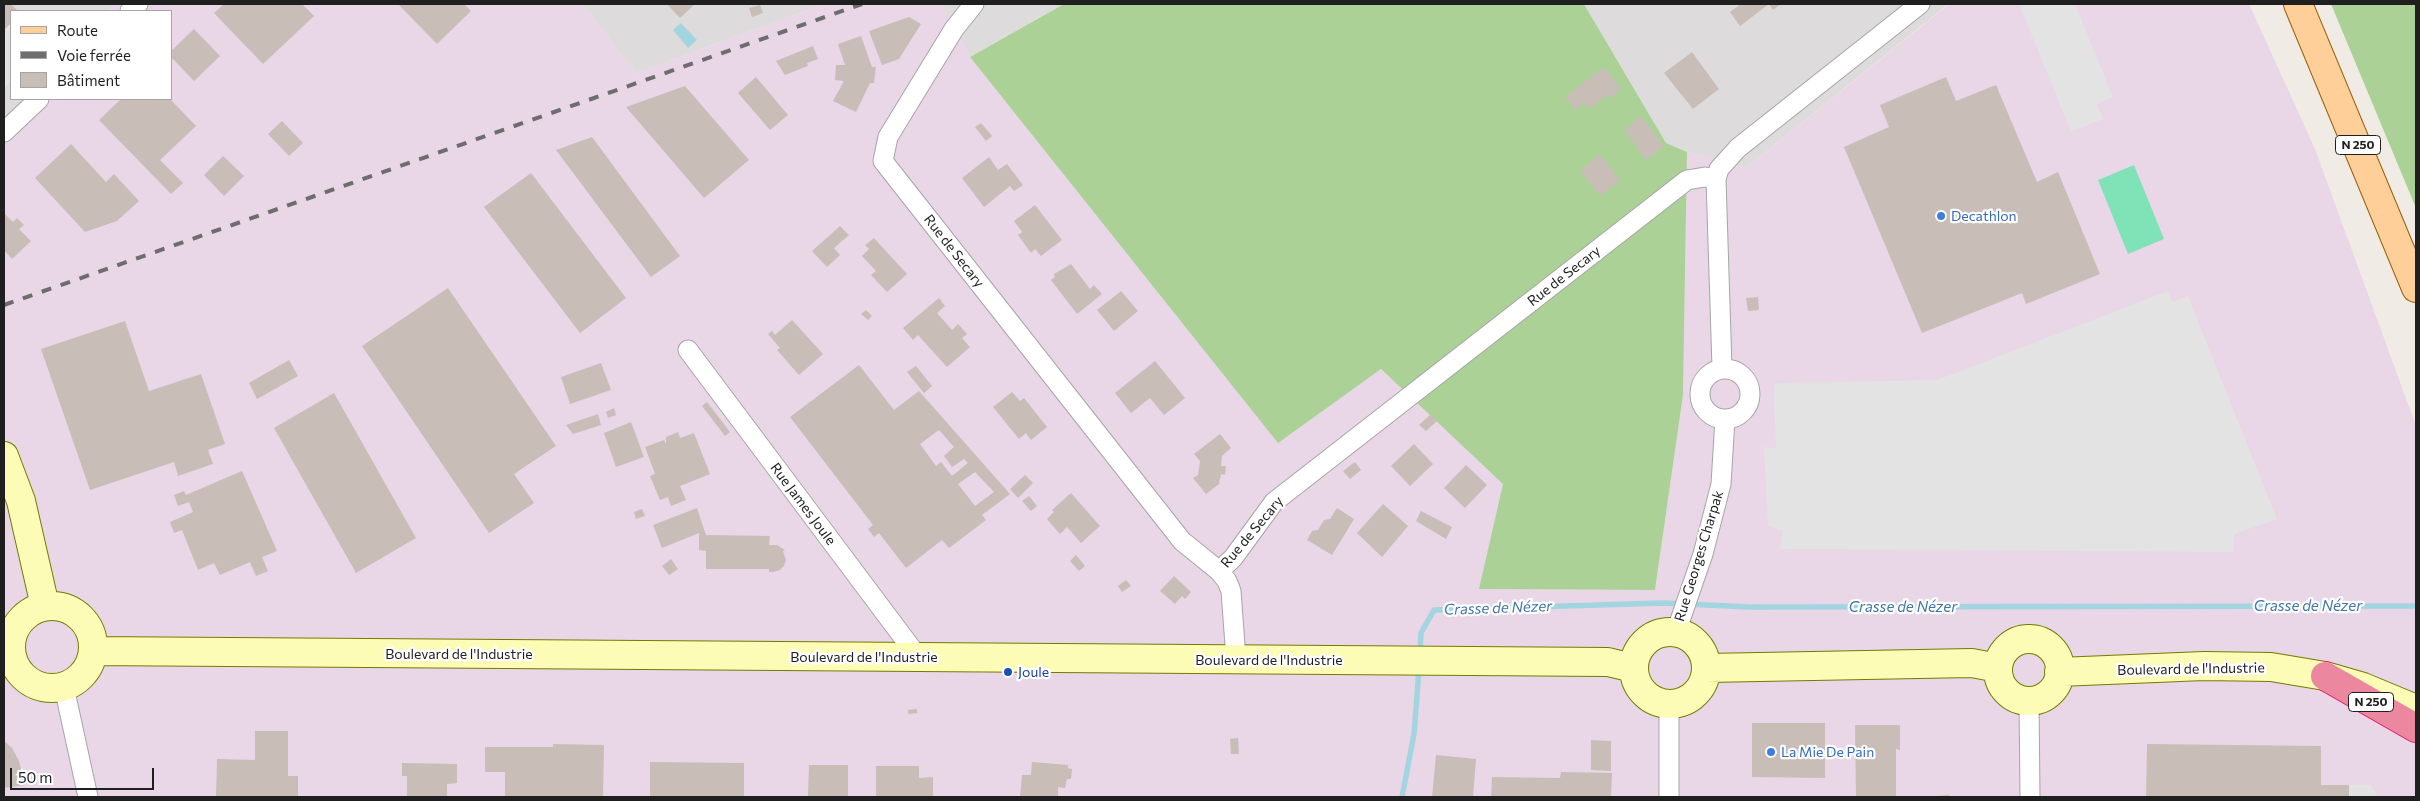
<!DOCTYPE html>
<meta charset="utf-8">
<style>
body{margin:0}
#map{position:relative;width:2420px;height:801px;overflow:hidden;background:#f0ebe4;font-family:Commissioner,sans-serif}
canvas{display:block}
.frame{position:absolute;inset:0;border:5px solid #1f1f1f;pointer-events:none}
.legend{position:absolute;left:10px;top:10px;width:162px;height:90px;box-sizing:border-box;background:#fff;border:1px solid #a5a5a5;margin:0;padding:6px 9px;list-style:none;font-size:15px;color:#1f1f1f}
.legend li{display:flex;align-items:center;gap:10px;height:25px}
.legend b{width:25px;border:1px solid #a5a5a5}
.scale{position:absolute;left:10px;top:768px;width:144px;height:22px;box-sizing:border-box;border:2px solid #1f1f1f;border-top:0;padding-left:6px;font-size:15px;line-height:18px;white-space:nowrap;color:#1f1f1f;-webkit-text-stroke:4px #fff;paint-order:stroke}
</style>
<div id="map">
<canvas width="2420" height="801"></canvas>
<div class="frame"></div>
<ul class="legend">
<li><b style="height:6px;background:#ffcf9a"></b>Route</li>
<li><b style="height:6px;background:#6d6d6d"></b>Voie ferrée</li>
<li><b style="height:14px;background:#c8beb7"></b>Bâtiment</li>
</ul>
<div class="scale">50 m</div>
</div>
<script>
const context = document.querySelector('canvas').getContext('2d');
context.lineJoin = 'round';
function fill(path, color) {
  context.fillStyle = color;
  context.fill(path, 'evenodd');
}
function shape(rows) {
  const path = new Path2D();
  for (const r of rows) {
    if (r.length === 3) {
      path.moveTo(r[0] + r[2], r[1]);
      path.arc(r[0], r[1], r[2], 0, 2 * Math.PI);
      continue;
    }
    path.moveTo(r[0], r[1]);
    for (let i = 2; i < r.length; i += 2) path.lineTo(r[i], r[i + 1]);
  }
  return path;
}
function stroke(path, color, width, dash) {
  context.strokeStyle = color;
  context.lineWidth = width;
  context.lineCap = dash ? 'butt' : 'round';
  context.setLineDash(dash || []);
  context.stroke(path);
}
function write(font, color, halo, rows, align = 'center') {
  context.font = font + ' Commissioner,sans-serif';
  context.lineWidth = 4.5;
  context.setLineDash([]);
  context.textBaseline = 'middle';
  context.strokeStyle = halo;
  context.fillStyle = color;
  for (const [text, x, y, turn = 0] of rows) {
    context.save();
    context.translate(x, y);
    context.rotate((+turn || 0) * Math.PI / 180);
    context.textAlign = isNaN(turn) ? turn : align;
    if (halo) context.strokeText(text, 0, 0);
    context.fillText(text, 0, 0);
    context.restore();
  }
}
const residential = shape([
 [4,4,116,4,109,11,11,11,11,99,24,99,4,120],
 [582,4,824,4,636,73],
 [942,4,1064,4,970,57],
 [1584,4,1948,4,1746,168,1687,152,1666,143]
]);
const industrial = shape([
 [116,4,582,4,636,73,824,4,942,4,970,57,1278,442,1381,369,1504,484,1480,589,1655,590,1683,395,1687,152,1746,168,1949,4,2249,4,2315,149,2416,426,2416,797,4,797,4,120,24,99,171,99,171,11,109,11]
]);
const forest = shape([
 [1064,4,1584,4,1666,143,1687,152,1683,395,1655,590,1479,589,1503,484,1381,369,1278,443,970,57],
 [2331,4,2416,4,2416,208]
]);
const pitch = shape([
 [2134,165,2164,239,2128,254,2098,180]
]);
const parking = shape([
 [2019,4,2075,4,2113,97,2097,104,2103,119,2071,132],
 [11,23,11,81,4,88,4,30],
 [2168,291,2173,302,2188,296,2277,519,2234,534,2233,552,1779,549,1783,531,1768,526,1764,447,1776,448,1774,395,1775,383,1937,380],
 [2349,785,2372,785,2378,797,2349,797]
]);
const water = shape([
 [681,23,697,40,688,48,673,30]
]);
const stream = shape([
 [1420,652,1421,633,1434,610,1664,603,1749,607,2416,606],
 [1402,797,1414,734,1419,670]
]);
const building = shape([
 [4,4,11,4,18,11,11,11,11,23,4,30],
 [224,4,302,4,314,16,263,64,214,13],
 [398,4,464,4,471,11,437,44],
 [667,4,695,4,680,18],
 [1741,4,1781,4,1773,10,1769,4,1740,26,1730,12],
 [760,5,763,13,752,17,749,8],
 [909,17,921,24,899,59,882,65,869,31],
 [194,29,220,56,194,81,171,57,171,51],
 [861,36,872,67,876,67,874,83,870,83,856,112,833,101,844,81,835,80,836,65,845,65,838,44],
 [813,46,818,59,807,63,808,66,785,75,776,61],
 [1692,52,1719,89,1693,109,1664,73],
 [1604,67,1621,89,1610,98,1608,95,1589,109,1585,103,1575,110,1565,97],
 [756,77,788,115,770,130,738,93],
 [1946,77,1956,101,1996,85,2037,182,2058,172,2100,274,2026,304,2022,293,1922,333,1844,147,1889,127,1880,105],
 [685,86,749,160,704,198,626,107],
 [121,99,170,99,196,126,160,160,183,183,171,194,99,120],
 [1641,116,1664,146,1646,160,1624,130],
 [282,121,303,143,289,156,268,134],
 [981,123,992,136,986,141,975,127],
 [592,137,680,256,651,277,556,150],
 [71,144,106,182,114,174,139,201,117,221,85,232,35,178],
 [1600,154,1620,180,1600,196,1580,170],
 [223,156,244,176,224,196,204,175],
 [989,157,998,170,1007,164,1023,185,1014,191,1010,186,984,207,962,178],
 [531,173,626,298,580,333,484,207],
 [1035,205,1062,240,1041,256,1035,249,1031,253,1018,235,1022,232,1014,221],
 [4,213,13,222,17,218,24,225,19,229,31,241,12,259,4,250],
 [840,226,849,235,834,248,840,255,827,267,812,251],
 [874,238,907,274,887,292,871,275,876,271,862,256,869,249,865,245],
 [1071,264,1090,289,1094,285,1102,294,1077,314,1051,280,1055,277,1054,274],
 [448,288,556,446,514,474,534,503,489,533,362,346],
 [1121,291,1138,311,1114,331,1097,310],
 [1758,297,1759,310,1748,311,1746,298],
 [939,298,945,306,937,313,952,330,958,324,967,334,962,338,970,347,947,367,918,335,913,340,903,328],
 [866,310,872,316,868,320,861,314],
 [792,320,823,354,799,375,777,350,780,348,768,334,772,331,775,335],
 [125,321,149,391,201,374,225,444,208,450,213,464,178,476,174,462,90,490,41,349],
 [289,360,298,376,257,399,249,383],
 [1155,361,1185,398,1164,415,1150,398,1131,413,1115,393],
 [601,363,611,390,570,404,561,377],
 [859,365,894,410,919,391,1010,494,982,515,986,520,949,548,942,540,906,568,879,533,874,537,868,529,873,525,790,417],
 [939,430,954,447,944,456,952,467,964,459,968,463,952,476,941,462,936,466,920,444],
 [975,472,994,492,975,506,958,484],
 [916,366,932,386,924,393,907,372],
 [1012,392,1020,401,1024,398,1047,427,1031,440,1026,433,1019,439,993,407],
 [334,393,416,538,356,573,274,428],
 [707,402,730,432,725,436,702,406],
 [614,408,616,415,608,418,606,412],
 [598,414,601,425,573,434,566,425],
 [1431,414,1437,421,1426,431,1419,425],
 [631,422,644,457,616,467,604,433],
 [678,432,680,438,694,433,710,474,680,486,686,500,671,506,668,497,660,500,650,476,655,474,645,447,664,440,666,444,666,437],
 [1220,434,1231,448,1222,456,1221,466,1226,466,1225,475,1221,474,1219,484,1206,494,1193,478,1198,475,1200,461,1194,454],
 [1414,444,1433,464,1410,486,1391,466],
 [1355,462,1361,470,1350,479,1343,471],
 [1466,465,1487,485,1465,508,1444,488],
 [242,471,277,551,262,557,268,571,256,576,250,562,220,575,214,563,198,570,182,530,174,533,170,522,193,512,189,502,178,506,174,495,184,491,186,495],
 [1025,475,1033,483,1018,498,1010,489],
 [1071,493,1100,526,1081,543,1067,527,1060,534,1047,519,1054,512,1052,510],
 [1029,496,1037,506,1031,511,1022,501],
 [1383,504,1408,526,1382,557,1357,533],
 [697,508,706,535,770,536,769,545,777,545,785,550,783,551,786,560,784,566,780,570,773,572,769,572,769,569,706,569,706,551,699,550,699,533,662,548,653,525],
 [1337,508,1354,519,1332,555,1307,540,1312,531,1318,530,1324,520,1330,519],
 [642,509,645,516,636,519,634,512],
 [1421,511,1452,527,1446,539,1416,521],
 [1076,555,1085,566,1079,571,1070,561],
 [671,559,678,569,669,575,662,566],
 [1174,576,1191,592,1185,599,1182,596,1175,604,1160,591],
 [1126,580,1131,586,1122,592,1118,586],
 [917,709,917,713,908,714,908,710],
 [1752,723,1825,723,1825,778,1752,777],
 [1855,725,1900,725,1900,750,1896,749,1896,797,1856,797],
 [255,731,288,731,288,776,298,776,298,797,216,797,217,759,255,760],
 [1238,738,1239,754,1231,754,1230,739],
 [1591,740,1611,741,1611,771,1591,770],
 [4,741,12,748,19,761,25,785,4,788],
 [553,744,604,745,603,797,505,797,505,772,485,772,485,747,553,747],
 [2147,744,2321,746,2321,785,2349,785,2349,797,2146,797],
 [1436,755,1476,759,1473,797,1432,797],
 [650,762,744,763,744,797,650,797],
 [1032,762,1068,765,1068,768,1072,769,1071,779,1067,779,1065,788,1058,787,1058,797,1020,797,1022,775,1031,775],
 [402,763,457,764,457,783,447,784,447,797,407,797,407,776,402,776],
 [809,765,848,765,848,797,808,797],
 [876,766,919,766,919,778,933,777,933,797,876,797],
 [1561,772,1612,773,1611,797,1491,797,1492,777,1560,778],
 [1949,795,1949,797,1935,797,1935,796]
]);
const street = shape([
 [974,4,954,29,888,137,883,161,1182,541,1219,571],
 [130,11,138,4],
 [4,132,39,99],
 [688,350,918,657],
 [1722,368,1716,179,1719,169,1738,148,1920,4],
 [1725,394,25],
 [1676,632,1703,554,1721,484,1725,419],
 [4,651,10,651],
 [1236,659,1231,591,1227,581,1219,571,1233,558,1274,502,1687,180,1705,177,1716,179],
 [64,687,88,797],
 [2029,701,2030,797],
 [1669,797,1669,704]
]);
const secondary = shape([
 [4,456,21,501,45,606],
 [52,647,41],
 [1670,668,36],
 [2029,670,31],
 [93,651,1608,662,1633,668],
 [1706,668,1972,663,1998,668],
 [2059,672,2204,666,2271,667,2325,676,2363,687,2416,709]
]);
const primary = shape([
 [2298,4,2416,288]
]);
const highway = shape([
 [2325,676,2416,728]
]);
const rail = shape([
 [4,305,862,4]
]);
const markers = [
 [1941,216,5,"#3f7fe0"],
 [1008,672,5,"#1a4fb4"],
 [1771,752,5,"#3f7fe0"]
];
const shields = [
 [2358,145,45],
 [2371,702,45]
];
const shieldNames = [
 ["N 250",2358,145],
 ["N 250",2371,702]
];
const shopNames = [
 ["Decathlon",1951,216],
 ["La Mie De Pain",1781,752]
];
const streetNames = [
 ["Rue de Secary",954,251,52],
 ["Rue de Secary",1564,276,-38],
 ["Rue James Joule",803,504,53],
 ["Rue de Secary",1252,532,-50],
 ["Rue Georges Charpak",1699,556,-73],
 ["Boulevard de l'Industrie",459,654],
 ["Boulevard de l'Industrie",864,657],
 ["Boulevard de l'Industrie",1269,660],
 ["Boulevard de l'Industrie",2191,669,-1]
];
const transitNames = [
 ["Joule",1018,672]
];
const waterNames = [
 ["Crasse de Nézer",2308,606],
 ["Crasse de Nézer",1903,607],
 ["Crasse de Nézer",1498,608,-2]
];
fill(residential, '#dddbdc');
fill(industrial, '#e9d6e7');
fill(forest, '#abd197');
fill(pitch, '#7fe3b7');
fill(parking, '#e3e3e3');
fill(water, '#a3d5e0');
stroke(stream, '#a3d5e0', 5.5);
fill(building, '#c8beb7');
stroke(street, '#a6a6a6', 21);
stroke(secondary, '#747b00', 30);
stroke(primary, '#995f00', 30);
stroke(highway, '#e31c6a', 30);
stroke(street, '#fff', 19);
stroke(secondary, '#fcfcb6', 28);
stroke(primary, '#ffcf9a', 28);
stroke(highway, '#eb889f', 28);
stroke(rail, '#6d6d6d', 4, [10, 10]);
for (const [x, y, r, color] of markers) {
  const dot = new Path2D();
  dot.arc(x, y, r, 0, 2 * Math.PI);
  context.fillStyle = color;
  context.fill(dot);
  stroke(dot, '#fff', 2);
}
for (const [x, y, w] of shields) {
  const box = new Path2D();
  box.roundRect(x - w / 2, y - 9.5, w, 19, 4);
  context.fillStyle = '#fff';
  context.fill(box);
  stroke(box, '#1f1f1f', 1);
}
write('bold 12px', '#1f1f1f', null, shieldNames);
write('14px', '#366cbe', '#fff', shopNames, 'left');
write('14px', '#1f1f1f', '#fff', streetNames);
write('14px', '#164399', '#fff', transitNames, 'left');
write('italic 15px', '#4177a3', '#fff', waterNames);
</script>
